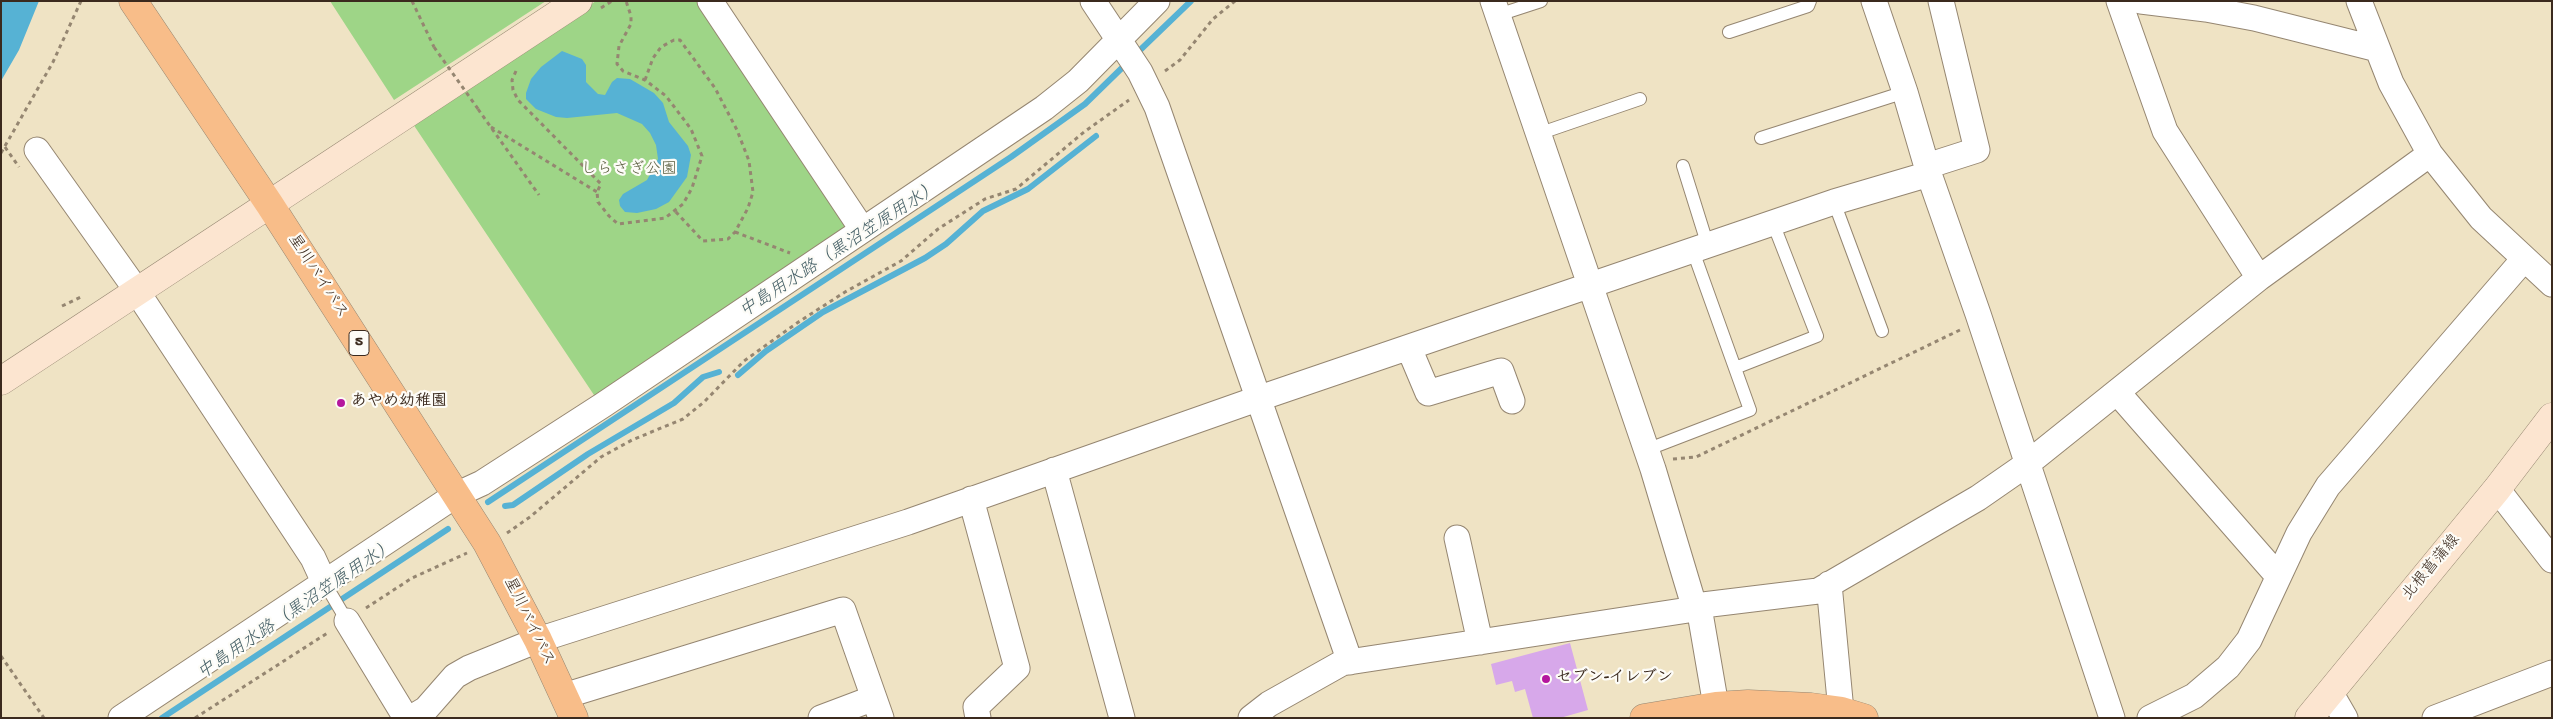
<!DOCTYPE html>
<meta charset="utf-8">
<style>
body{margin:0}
#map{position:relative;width:2553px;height:719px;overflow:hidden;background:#efe3c4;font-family:"Gochi Hand",sans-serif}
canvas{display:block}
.frame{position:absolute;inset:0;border:2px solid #3b2a1e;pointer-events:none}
</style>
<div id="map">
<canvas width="2553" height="719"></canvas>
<div class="frame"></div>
</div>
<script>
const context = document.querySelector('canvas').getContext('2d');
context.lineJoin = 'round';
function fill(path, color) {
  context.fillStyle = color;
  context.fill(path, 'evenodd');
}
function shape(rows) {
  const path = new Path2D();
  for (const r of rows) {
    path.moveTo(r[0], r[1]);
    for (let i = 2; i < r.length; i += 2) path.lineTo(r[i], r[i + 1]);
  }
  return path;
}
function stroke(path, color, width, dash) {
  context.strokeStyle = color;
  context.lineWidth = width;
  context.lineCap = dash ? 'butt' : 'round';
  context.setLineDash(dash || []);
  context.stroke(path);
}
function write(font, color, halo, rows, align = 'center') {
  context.font = font + ' "Gochi Hand","Klee One",sans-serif';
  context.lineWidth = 4.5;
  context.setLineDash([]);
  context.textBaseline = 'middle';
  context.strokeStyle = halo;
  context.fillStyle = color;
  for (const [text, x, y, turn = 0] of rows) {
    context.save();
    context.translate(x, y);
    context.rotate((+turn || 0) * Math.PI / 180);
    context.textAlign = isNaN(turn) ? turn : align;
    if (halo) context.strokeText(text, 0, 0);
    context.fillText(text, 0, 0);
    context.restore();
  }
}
const green = shape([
 [330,1,546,1,394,100],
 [596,1,703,1,848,224,845,231,599,397,594,395,413,124]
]);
const water = shape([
 [1,1,39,1,19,50,1,81],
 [562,51,582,59,586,65,586,82,598,94,605,95,612,82,617,78,630,79,654,93,663,103,669,122,688,146,691,155,687,177,669,202,656,209,637,213,625,212,620,206,619,200,623,194,647,180,658,159,656,145,650,133,642,124,617,113,567,118,556,117,536,109,526,99,526,93,531,79,541,67]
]);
const stream = shape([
 [1136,54,1191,1],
 [738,375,766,351,823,312,925,258,946,244,983,211,1028,189,1096,136],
 [488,502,1011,157,1085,104,1127,63],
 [505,506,513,505,588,454,674,403,703,377,719,372],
 [162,718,448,529]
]);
const building = shape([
 [1570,643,1588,710,1560,718,1533,718,1525,689,1515,692,1512,681,1496,685,1491,664]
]);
const path = shape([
 [412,1,434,47],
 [601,8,612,1],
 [516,71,512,80,513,90,518,100,601,184,597,192,598,202,609,216,618,224,665,218,683,204,692,188,702,156,691,129,666,96,645,80,623,71,617,64,619,46,631,24,631,16,626,1],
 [1165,71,1180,60,1213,19,1235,1],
 [645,80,653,58,661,47,674,40,680,40,715,88,737,130,749,161,753,192,748,208,735,232,728,239,703,241,675,211],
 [478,109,539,195],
 [491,127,597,192],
 [5,147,19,167],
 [1,153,53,62,81,1],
 [735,232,790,253],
 [62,306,81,297],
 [1673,459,1696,457,1960,330],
 [507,533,530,517,601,457,632,440,683,419,704,402,744,361,797,323,845,292,901,261,938,229,985,199,1016,189,1084,132,1129,100],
 [366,608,412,578,467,553],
 [1,656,44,718],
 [195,718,329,632]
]);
const lane = shape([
 [1498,15,1541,1],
 [1729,32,1808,6,1810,1],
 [1538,134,1640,99],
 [1761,138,1905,92],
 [1683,166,1708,246],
 [1834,202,1882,331],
 [1735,368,1817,336,1773,223],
 [1646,450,1750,410,1693,251],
 [324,582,347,621]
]);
const street = shape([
 [710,1,862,229],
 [1093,1,1140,72,1157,107,1350,662],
 [1493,1,1653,469,1695,609],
 [1874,1,1905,92,1929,174,1978,314,2112,718],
 [2119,1,2165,131,2259,278],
 [2141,1,2206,9,2254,18,2377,49],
 [2359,1,2391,83,2430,154,2481,218,2552,284],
 [37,150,130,281,313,558,324,582],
 [1927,166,1977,150,1941,1],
 [1409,348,1428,393,1501,371,1512,401],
 [2117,392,2278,576],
 [1054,470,1122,718],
 [2497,489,2552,560],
 [971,499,1017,668,976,707,978,718],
 [1457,538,1480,642],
 [1829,584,1841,711],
 [1699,607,1716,706],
 [347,621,406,718],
 [2330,692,2345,718],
 [564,696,843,610,881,718],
 [121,718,456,495,482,483,603,405,1044,108,1078,81,1157,1],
 [411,718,426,709,455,676,469,668,538,640,908,522,1257,399,1834,202,1929,174],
 [821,718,874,698],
 [1251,718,1269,704,1342,663,1695,609,1703,605,1818,591,1978,498,2027,464,2259,278,2430,154],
 [2150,718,2194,696,2228,667,2249,640,2299,533,2328,486,2524,259],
 [2435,718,2552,673]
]);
const secondary = shape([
 [1,381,578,1],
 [2309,718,2497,489,2552,417]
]);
const primary = shape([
 [133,1,270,205,487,543,538,640,574,718],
 [1644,718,1716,706,1748,704,1811,707,1841,711,1864,718]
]);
const pathBridge = shape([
 [434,47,478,109]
]);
const markers = [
 [341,403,5,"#b5179e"],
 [1546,679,5,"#b5179e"]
];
const shields = [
 [359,343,20]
];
const shieldNames = [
 ["5",359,343]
];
const parkNames = [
 ["しらさぎ公園",629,171]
];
const streetNames = [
 ["星川バイパス",317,277,57],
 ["北根菖蒲線",2432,568,-50],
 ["星川バイパス",528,622,64]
];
const poiNames = [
 ["あやめ幼稚園",351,403],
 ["セブン-イレブン",1556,679]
];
const waterNames = [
 ["中島用水路（黒沼笠原用水）",840,251,-33],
 ["中島用水路（黒沼笠原用水）",297,611,-34]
];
fill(green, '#9ed587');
fill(water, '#56b2d4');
stroke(stream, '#56b2d4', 6);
fill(building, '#d7a8ea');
stroke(lane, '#958671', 14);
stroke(street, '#958671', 27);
stroke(secondary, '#958671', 29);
stroke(primary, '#958671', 29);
stroke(path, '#958671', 3, [4, 4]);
stroke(lane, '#fff', 12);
stroke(street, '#fff', 25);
stroke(secondary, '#fce5d0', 28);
stroke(primary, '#f8bd89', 28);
stroke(pathBridge, '#958671', 3, [4, 4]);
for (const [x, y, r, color] of markers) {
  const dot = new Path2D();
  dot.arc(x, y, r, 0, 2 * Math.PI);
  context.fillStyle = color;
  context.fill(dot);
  stroke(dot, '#fdfcf7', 2);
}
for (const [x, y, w] of shields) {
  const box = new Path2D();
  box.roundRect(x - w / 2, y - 12.5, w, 25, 4);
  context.fillStyle = '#fdfcf7';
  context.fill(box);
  stroke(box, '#3b2a1e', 1);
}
write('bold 15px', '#3b2a1e', null, shieldNames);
write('16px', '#595d3e', '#fdfcf7', parkNames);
write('16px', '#3b2a1e', '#fdfcf7', streetNames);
write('bold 16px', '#3b2a1e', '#fdfcf7', poiNames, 'left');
write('italic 18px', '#466067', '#fdfcf7', waterNames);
</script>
